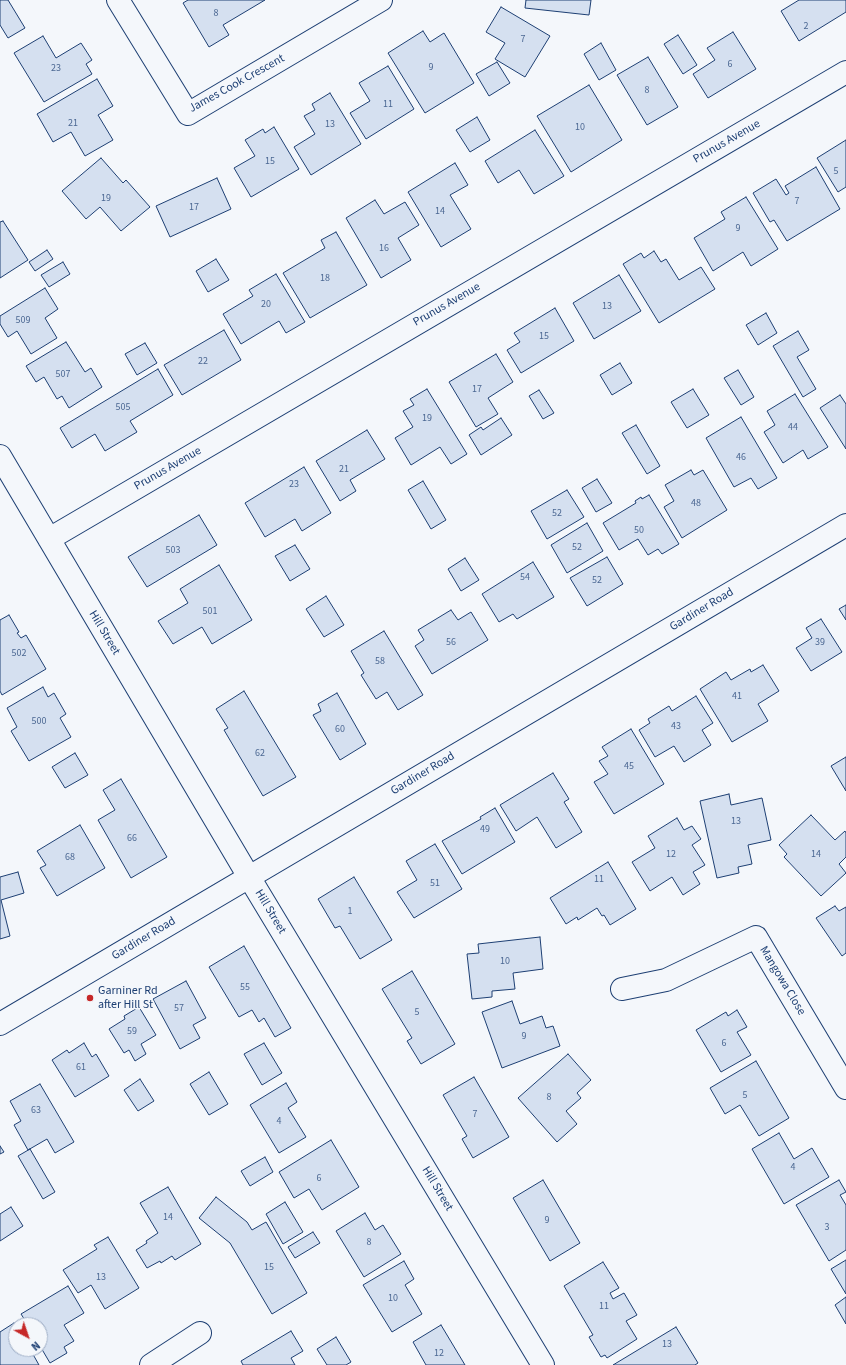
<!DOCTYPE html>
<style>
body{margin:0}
#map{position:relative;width:846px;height:1365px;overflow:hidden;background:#f4f7fb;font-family:"Source Sans 3",sans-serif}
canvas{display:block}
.north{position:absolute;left:8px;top:1317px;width:40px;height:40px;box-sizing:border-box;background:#f4f7fb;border:1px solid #9eadc5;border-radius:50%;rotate:140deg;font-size:11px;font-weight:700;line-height:16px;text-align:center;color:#1d3f73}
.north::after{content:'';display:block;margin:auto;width:14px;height:18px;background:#c62828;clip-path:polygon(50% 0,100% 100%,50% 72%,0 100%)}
</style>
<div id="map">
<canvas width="846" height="1365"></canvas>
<div class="north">N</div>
</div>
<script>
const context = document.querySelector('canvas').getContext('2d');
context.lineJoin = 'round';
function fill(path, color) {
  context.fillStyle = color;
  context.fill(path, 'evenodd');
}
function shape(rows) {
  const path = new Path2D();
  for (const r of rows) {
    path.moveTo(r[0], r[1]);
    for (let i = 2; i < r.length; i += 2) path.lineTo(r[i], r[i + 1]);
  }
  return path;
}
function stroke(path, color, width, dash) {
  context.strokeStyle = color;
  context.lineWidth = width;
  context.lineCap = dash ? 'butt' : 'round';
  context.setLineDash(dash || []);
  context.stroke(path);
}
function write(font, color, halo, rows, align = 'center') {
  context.font = font + ' "Source Sans 3",sans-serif';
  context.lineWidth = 3;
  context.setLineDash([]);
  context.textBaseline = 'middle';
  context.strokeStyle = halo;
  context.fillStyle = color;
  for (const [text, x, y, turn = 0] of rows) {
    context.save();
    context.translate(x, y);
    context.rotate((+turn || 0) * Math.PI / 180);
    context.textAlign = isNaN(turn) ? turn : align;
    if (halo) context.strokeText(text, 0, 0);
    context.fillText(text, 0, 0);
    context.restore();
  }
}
const building = shape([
 [0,0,8,0,25,28,8,38,0,25,0,0],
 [188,0,265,0,223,25,229,35,209,47,183,3,188,0],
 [526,0,591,0,589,15,525,8,526,0],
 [799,0,846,0,846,12,799,41,781,11,799,0],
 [501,7,550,36,525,77,495,59,505,43,486,32,501,7],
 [423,31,430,42,444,33,474,83,425,113,388,53,423,31],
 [733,32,756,69,708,98,693,74,715,60,707,48,733,32],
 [678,35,697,65,683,74,664,44,678,35],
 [43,36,56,58,81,43,92,60,86,64,92,74,44,102,14,53,43,36],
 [601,43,616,70,599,80,584,54,601,43],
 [648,57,678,107,647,125,617,75,648,57],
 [497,62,510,83,489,96,476,74,497,62],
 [388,66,414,109,366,139,350,113,370,101,359,83,388,66],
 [97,79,113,106,98,115,113,140,85,156,71,132,53,142,37,114,97,79],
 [589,85,622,140,571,172,537,116,589,85],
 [330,93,361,144,311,175,294,147,315,134,304,116,315,110,312,104,330,93],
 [477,117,490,140,470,152,456,130,477,117],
 [274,127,299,169,251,197,234,168,255,156,245,140,263,129,265,133,274,127],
 [535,130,564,176,534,194,519,170,498,183,485,161,535,130],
 [846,140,846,187,838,192,817,158,846,140],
 [101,158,123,183,126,180,150,207,121,231,100,207,86,219,62,191,101,158],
 [455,163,468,185,450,195,471,229,441,247,408,192,455,163],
 [816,167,840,209,787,241,774,220,770,222,753,193,776,179,786,195,789,193,785,186,816,167],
 [217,178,231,209,170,237,156,206,217,178],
 [746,197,778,249,751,266,743,252,713,271,694,238,725,219,721,212,746,197],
 [375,200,384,214,405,202,419,225,398,238,411,260,381,278,346,218,375,200],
 [3,221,28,260,0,278,0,222,3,221],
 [336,232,367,285,310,318,283,273,325,248,321,240,336,232],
 [47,250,53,259,35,271,29,262,47,250],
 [654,251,661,262,666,259,679,280,701,267,715,289,659,323,623,264,641,253,644,258,654,251],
 [216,259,229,280,208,292,196,271,216,259],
 [63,262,70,274,49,287,41,275,63,262],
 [276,274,305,322,286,333,279,321,241,344,223,314,253,296,249,290,276,274],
 [619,275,641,311,594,339,573,303,619,275],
 [45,288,58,309,45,318,57,338,31,354,17,331,8,337,0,324,0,316,45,288],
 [555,308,574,341,521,373,507,350,520,342,514,333,555,308],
 [766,313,777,333,758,345,746,325,766,313],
 [224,330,241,360,182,395,164,365,224,330],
 [798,331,809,350,797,357,816,389,803,397,773,346,798,331],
 [66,342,85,372,91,368,102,387,69,408,62,396,57,399,44,377,36,382,26,366,66,342],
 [145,343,157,363,137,375,125,354,145,343],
 [496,354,513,382,488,398,498,414,476,427,449,382,496,354],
 [620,363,632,383,612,395,600,375,620,363],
 [158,369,173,395,130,421,137,432,105,451,95,434,72,448,60,428,158,369],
 [738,370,754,397,741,405,724,378,738,370],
 [427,389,467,454,451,464,440,447,411,465,395,438,413,427,403,411,414,405,410,399,427,389],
 [693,389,709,415,687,428,671,402,693,389],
 [539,390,554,413,543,419,529,396,539,390],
 [795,394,828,447,808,459,803,450,783,463,764,432,775,425,767,411,795,394],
 [840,395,846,404,846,449,820,408,840,395],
 [741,417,777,478,758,489,751,478,734,487,706,438,741,417],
 [501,418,512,435,481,455,469,435,481,427,483,430,501,418],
 [636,425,660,466,647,474,622,433,636,425],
 [367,430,385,459,350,480,356,491,340,501,316,461,367,430],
 [304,467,331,513,302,531,295,519,265,537,245,503,304,467],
 [691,470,694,475,703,470,727,510,682,538,664,507,674,501,665,485,691,470],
 [597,479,612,503,596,512,582,488,597,479],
 [423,481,446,520,431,529,408,490,423,481],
 [567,490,584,517,547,539,531,511,567,490],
 [649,495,679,544,662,554,658,549,648,555,638,539,619,550,603,523,636,503,635,501,641,497,642,499,649,495],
 [199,515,217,545,147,587,128,557,199,515],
 [587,523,603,551,567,573,551,545,587,523],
 [295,545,310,569,290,581,275,556,295,545],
 [607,557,623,584,587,606,570,578,607,557],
 [465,558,479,580,461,591,448,569,465,558],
 [533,562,554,597,517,619,513,614,499,622,482,594,533,562],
 [219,565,252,620,212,644,202,627,173,644,158,621,188,603,180,589,219,565],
 [326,596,344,625,324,637,306,609,326,596],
 [846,605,846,620,839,609,846,605],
 [451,610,458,620,471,612,488,640,432,674,415,646,424,640,418,630,451,610],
 [9,615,19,632,17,633,21,638,26,635,46,669,2,695,0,691,0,620,9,615],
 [821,619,842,652,811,671,796,648,812,638,806,628,821,619],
 [384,631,423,695,398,710,387,692,376,699,361,675,364,673,351,651,384,631],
 [763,665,779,691,758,704,768,721,732,742,700,689,726,672,731,680,750,669,751,672,763,665],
 [43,687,48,697,54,693,66,714,60,718,71,737,29,761,11,731,17,727,7,708,43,687],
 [244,691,296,777,263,796,224,730,228,728,216,709,244,691],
 [337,693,366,744,340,760,313,715,321,711,318,704,337,693],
 [696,696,713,723,702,730,711,745,684,762,674,746,655,757,639,730,650,723,648,719,669,706,672,711,696,696],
 [631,729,664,784,614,814,594,782,608,774,599,761,608,756,602,747,631,729],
 [75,753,88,775,65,788,52,767,75,753],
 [846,757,846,791,831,766,846,757],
 [553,773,569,799,564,802,582,832,556,848,537,817,516,831,500,805,553,773],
 [121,779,167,857,131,878,98,820,115,810,103,790,121,779],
 [729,794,731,805,762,798,771,840,748,845,752,864,738,867,739,873,717,878,700,801,729,794],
 [495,808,515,842,462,874,442,841,481,819,480,817,495,808],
 [811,815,835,840,845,831,846,833,846,857,839,864,846,873,821,896,784,857,787,854,779,845,811,815],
 [677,818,684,830,692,826,701,839,692,845,705,865,693,872,700,884,683,895,672,877,650,891,632,862,655,848,648,836,677,818],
 [80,825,105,868,57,896,40,868,46,865,37,851,80,825],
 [435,844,462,889,414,918,397,892,417,880,406,861,435,844],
 [608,862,636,909,610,925,604,915,602,916,597,908,578,920,577,917,566,924,550,898,608,862],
 [18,872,24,893,1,900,10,936,0,939,0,877,18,872],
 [354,877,392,940,360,959,340,926,335,928,318,899,354,877],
 [835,906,839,911,846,907,846,953,842,956,816,918,835,906],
 [540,937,543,969,513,973,515,989,492,991,492,997,472,999,467,954,479,953,478,944,540,937],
 [244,946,291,1028,275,1037,264,1018,259,1022,252,1010,239,1017,209,967,244,946],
 [412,971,455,1044,421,1064,407,1041,412,1038,382,989,412,971],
 [186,981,206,1018,193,1025,200,1038,180,1049,153,999,186,981],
 [512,1001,520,1024,542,1016,546,1028,553,1026,560,1046,502,1068,482,1012,512,1001],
 [139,1007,156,1035,141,1044,146,1054,135,1061,129,1050,124,1053,109,1029,125,1019,124,1016,139,1007],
 [737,1010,747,1027,737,1032,751,1055,721,1072,696,1030,726,1012,728,1016,737,1010],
 [84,1043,92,1057,96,1054,109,1076,75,1097,52,1060,67,1050,69,1053,84,1043],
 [264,1043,282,1073,262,1085,244,1054,264,1043],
 [568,1054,591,1080,577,1093,581,1098,566,1111,577,1124,557,1142,518,1098,568,1054],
 [756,1061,789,1118,759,1136,740,1105,725,1114,710,1088,756,1061],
 [209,1072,228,1104,209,1115,190,1084,209,1072],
 [474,1077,509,1137,473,1158,462,1139,467,1136,443,1095,474,1077],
 [140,1079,154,1101,138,1111,124,1090,140,1079],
 [286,1083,297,1102,288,1108,306,1137,279,1153,250,1105,286,1083],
 [40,1084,74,1142,55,1153,47,1139,28,1150,14,1125,21,1121,10,1101,40,1084],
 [779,1133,794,1159,812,1148,829,1177,784,1204,752,1149,779,1133],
 [331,1140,359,1187,322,1210,309,1189,294,1198,279,1172,331,1140],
 [0,1146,4,1152,0,1154,0,1146],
 [30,1149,55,1192,43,1199,18,1156,30,1149],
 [265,1157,273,1172,250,1186,241,1171,265,1157],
 [543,1180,580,1243,550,1261,513,1198,543,1180],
 [839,1180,846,1192,840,1195,846,1205,846,1250,829,1261,796,1205,839,1180],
 [168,1187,201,1244,175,1260,172,1256,161,1263,160,1261,147,1268,136,1250,147,1243,146,1241,158,1233,140,1203,168,1187],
 [216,1197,247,1222,252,1230,266,1222,307,1293,272,1314,230,1243,199,1218,216,1197],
 [285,1202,303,1232,283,1244,266,1214,285,1202],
 [11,1207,23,1226,0,1241,0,1214,11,1207],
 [365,1213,375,1230,383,1225,401,1254,364,1277,336,1231,365,1213],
 [313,1232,320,1243,295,1258,288,1247,313,1232],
 [108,1237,139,1288,105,1309,91,1285,78,1293,63,1270,97,1249,94,1245,108,1237],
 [846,1260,846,1294,831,1269,846,1260],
 [404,1261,414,1279,405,1285,422,1314,392,1332,363,1285,404,1261],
 [603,1262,619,1288,610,1293,613,1299,624,1293,637,1315,626,1321,637,1339,607,1358,605,1355,601,1357,589,1337,593,1335,564,1286,603,1262],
 [68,1286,84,1313,64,1325,74,1341,64,1347,67,1353,50,1363,40,1346,40,1325,28,1325,21,1314,68,1286],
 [846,1297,846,1324,835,1305,846,1297],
 [14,1323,16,1326,16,1349,30,1349,39,1365,0,1365,0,1332,14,1323],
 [441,1325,465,1365,426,1365,413,1342,441,1325],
 [676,1327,698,1363,695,1365,613,1365,676,1327],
 [291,1331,303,1351,291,1358,295,1365,243,1365,241,1361,291,1331],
 [336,1337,351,1362,346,1365,327,1365,317,1349,336,1337]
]);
const minor = shape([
 [118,0,188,114,381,0],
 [0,456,249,877],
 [49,539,846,72],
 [622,989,666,980,756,937,846,1088],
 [151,1365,200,1333]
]);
const tertiary = shape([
 [249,877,543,1365],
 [0,1024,846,525]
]);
const markers = [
 [90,998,4,"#c62828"]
];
const numberNames = [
 ["8",216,14],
 ["2",806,27],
 ["7",523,40],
 ["6",730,65],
 ["9",431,68],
 ["23",56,69],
 ["8",647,91],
 ["11",388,105],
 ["21",73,124],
 ["13",330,125],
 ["10",580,128],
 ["15",270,162],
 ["5",836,172],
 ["19",106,199],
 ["7",797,202],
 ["17",194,208],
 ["14",440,212],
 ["9",738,229],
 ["16",384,249],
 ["18",325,279],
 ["20",266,305],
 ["13",607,307],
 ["509",23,321],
 ["15",544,337],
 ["22",203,362],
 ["507",63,375],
 ["17",477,390],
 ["505",123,408],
 ["19",427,419],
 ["44",793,428],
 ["46",741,458],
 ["21",344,470],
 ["23",294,485],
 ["48",696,504],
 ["52",557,514],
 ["50",639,531],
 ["52",577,548],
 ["503",173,551],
 ["54",525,578],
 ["52",597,581],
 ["501",210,612],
 ["56",451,643],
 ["39",820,643],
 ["502",19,654],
 ["58",380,662],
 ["41",737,697],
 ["500",39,722],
 ["43",676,727],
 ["60",340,730],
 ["62",260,754],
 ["45",629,767],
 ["13",736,822],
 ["49",485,830],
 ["66",132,839],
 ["12",671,855],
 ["14",816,855],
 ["68",70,858],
 ["11",599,880],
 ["51",435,884],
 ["1",350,912],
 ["10",505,962],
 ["55",245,988],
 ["57",179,1009],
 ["5",417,1013],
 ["59",132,1032],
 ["9",524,1037],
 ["6",724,1044],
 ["61",81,1068],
 ["5",745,1096],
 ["8",549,1098],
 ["63",36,1111],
 ["7",475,1115],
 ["4",279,1122],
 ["4",793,1168],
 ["6",319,1179],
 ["14",168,1218],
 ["9",547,1221],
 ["3",827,1228],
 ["8",369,1243],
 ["15",269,1268],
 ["13",101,1278],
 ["10",393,1299],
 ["11",604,1307],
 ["13",667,1345],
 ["12",439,1354]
];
const streetNames = [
 ["James Cook Crescent",237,84,-29],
 ["Prunus Avenue",727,142,-30],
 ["Prunus Avenue",447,305,-30],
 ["Prunus Avenue",168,469,-30],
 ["Gardiner Road",702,610,-31],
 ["Hill Street",104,633,59],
 ["Gardiner Road",423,774,-31],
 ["Hill Street",270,912,59],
 ["Gardiner Road",144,939,-31],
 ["Mangowa Close",782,981,59],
 ["Hill Street",437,1189,59]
];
const poiNames = [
 ["Garniner Rd",98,991],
 ["after Hill St",98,1005]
];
fill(building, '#d5e0f0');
stroke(building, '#1d3f73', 1);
stroke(minor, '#1d3f73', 24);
stroke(tertiary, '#1d3f73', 24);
stroke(minor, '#f4f7fb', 22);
stroke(tertiary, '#f4f7fb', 22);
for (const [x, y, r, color] of markers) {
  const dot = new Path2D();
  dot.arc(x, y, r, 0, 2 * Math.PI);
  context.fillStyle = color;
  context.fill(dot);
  stroke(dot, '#f4f7fb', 1.5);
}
write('10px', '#4b6792', null, numberNames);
write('12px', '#1d3f73', '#f4f7fb', streetNames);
write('12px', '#1d3f73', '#f4f7fb', poiNames, 'left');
</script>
